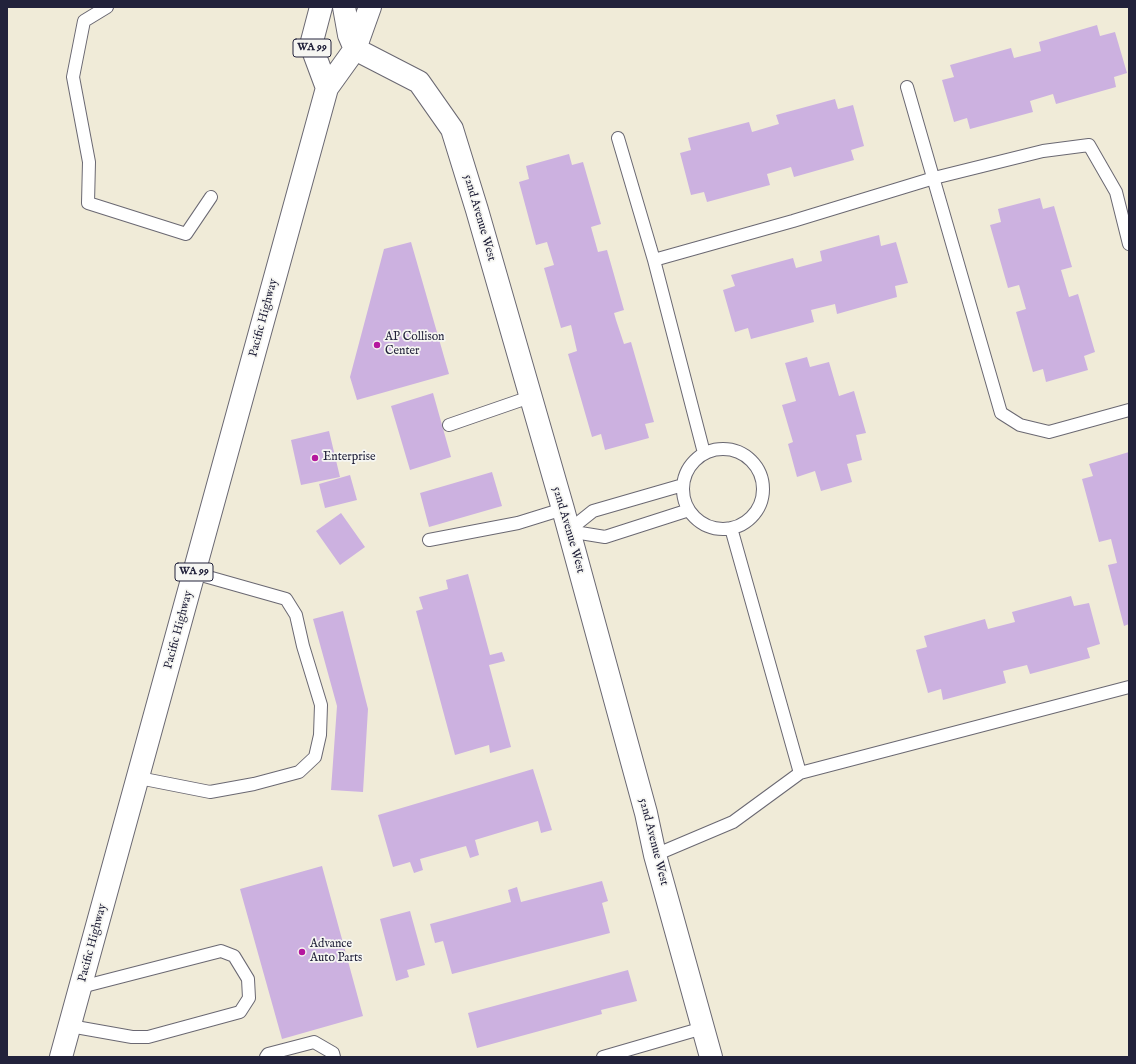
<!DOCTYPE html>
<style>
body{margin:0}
#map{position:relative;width:1136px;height:1064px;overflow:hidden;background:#f0ebd8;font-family:"IM FELL English",serif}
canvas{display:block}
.frame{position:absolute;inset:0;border:8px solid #22223b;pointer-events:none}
</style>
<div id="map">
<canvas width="1136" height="1064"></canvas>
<div class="frame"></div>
</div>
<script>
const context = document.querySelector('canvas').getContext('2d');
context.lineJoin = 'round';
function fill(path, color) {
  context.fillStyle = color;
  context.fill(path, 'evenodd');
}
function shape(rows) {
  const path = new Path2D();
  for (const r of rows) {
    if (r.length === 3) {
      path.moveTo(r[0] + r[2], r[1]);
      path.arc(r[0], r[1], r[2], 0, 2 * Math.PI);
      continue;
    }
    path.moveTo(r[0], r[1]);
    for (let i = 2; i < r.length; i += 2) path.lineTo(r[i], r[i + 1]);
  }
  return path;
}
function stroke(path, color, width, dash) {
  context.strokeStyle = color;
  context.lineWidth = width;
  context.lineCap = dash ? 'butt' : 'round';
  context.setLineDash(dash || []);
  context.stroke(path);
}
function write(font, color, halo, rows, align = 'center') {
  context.font = font + ' "IM FELL English",serif';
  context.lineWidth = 3.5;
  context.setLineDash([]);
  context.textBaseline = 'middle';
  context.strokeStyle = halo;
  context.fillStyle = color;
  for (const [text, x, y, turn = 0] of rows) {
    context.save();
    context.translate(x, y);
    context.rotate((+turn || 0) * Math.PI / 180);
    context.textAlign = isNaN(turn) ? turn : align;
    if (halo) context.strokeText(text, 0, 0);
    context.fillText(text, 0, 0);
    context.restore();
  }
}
const building = shape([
 [1097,25,1100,36,1115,32,1127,73,1114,77,1116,87,1056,104,1053,94,1030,101,1033,112,970,129,967,118,954,122,942,80,954,77,950,65,1011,48,1014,58,1041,51,1039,42],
 [835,99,838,109,853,105,864,146,851,150,854,160,794,177,791,167,767,174,770,185,707,202,704,192,691,195,680,153,691,150,688,138,749,122,752,132,779,124,776,115],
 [569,154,572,165,583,162,601,224,591,227,598,252,607,250,624,310,614,313,616,320,624,344,631,342,654,422,645,424,649,438,605,450,601,434,592,437,568,354,577,351,571,325,561,328,544,268,554,265,547,242,536,245,519,182,529,179,526,166],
 [1040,198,1043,209,1054,206,1072,267,1061,270,1069,297,1078,294,1095,352,1084,356,1088,370,1046,382,1043,369,1033,372,1016,312,1026,309,1019,285,1008,288,990,225,1001,222,998,209],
 [879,235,881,246,896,242,908,283,895,286,897,297,837,314,835,304,811,310,814,322,751,339,748,328,735,332,723,290,735,286,731,275,793,258,796,268,822,261,820,251],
 [411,242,449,374,357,400,350,377,384,249],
 [807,357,810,367,829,362,839,396,854,391,866,433,856,435,862,460,847,464,852,482,821,491,815,471,797,477,788,444,793,442,782,405,796,401,785,363],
 [433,393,451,457,410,470,391,406],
 [329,431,340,477,301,485,291,440],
 [1129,452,1129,624,1124,626,1108,565,1117,563,1111,539,1099,542,1082,479,1093,476,1089,464],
 [492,472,502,506,429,527,420,493],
 [350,475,357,500,325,508,319,484],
 [341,513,365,547,340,565,316,531],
 [468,574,490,655,502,652,505,661,489,665,511,747,490,753,489,745,455,755,416,611,423,609,419,597,448,589,446,580],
 [1071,596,1074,606,1089,603,1100,644,1087,648,1090,658,1030,674,1027,665,1003,671,1006,683,943,700,941,689,928,693,916,650,927,647,924,636,985,619,988,629,1015,622,1012,612],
 [343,611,368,709,363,792,331,790,337,706,313,619],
 [533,769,552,830,541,833,538,821,475,840,479,855,470,858,466,846,420,859,423,870,414,873,410,862,393,867,378,815],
 [322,866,363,1016,282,1039,240,889],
 [602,881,608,901,602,903,610,933,452,974,443,941,435,943,430,924,511,902,508,890,517,887,521,902],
 [410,911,425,965,407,970,409,977,396,981,380,919],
 [628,970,637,1001,601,1010,602,1014,477,1048,468,1013]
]);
const service = shape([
 [107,7,84,21,73,77,89,162,88,203,186,234,211,197],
 [907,87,1001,413,1020,425,1049,432,1129,410],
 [618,138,654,260,704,453],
 [654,260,793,221,934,178,1043,151,1089,145,1116,192,1129,244],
 [449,425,530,397],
 [723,489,40],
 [731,528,800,773],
 [568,531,593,511,683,485],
 [568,531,605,537,689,510],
 [429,540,518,523,563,509],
 [139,778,210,792,254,784,299,772,315,757,320,735,321,705,303,646,296,615,286,599,194,573],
 [655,855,733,822,800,773,1129,687],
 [70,1026,132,1037,148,1037,240,1012,249,998,248,979,234,956,221,951,81,987],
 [266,1057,268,1054,314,1042,333,1053,334,1057],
 [603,1057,703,1028]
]);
const minor = shape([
 [355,49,419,82,452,129,477,210,563,509,646,813,655,855,711,1057]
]);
const trunk = shape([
 [321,7,311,45,327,88],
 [344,7,349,35,355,49],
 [61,1057,327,88,355,49,370,7]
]);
const markers = [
 [377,345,4,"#b5179e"],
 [315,458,4,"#b5179e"],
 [302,952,4,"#b5179e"]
];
const shields = [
 [312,48,38],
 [194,572,38]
];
const shieldNames = [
 ["WA 99",312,48],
 ["WA 99",194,572]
];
const streetNames = [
 ["52nd Avenue West",479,218,74],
 ["Pacific Highway",264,318,-75],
 ["52nd Avenue West",568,530,74],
 ["Pacific Highway",179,630,-75],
 ["52nd Avenue West",653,842,76],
 ["Pacific Highway",93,943,-75]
];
const poiNames = [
 ["AP Collison",385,338],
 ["Center",385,352],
 ["Enterprise",323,458],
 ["Advance",310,945],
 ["Auto Parts",310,959]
];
fill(building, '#ccb1e0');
stroke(service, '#6a6872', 14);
stroke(minor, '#6a6872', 24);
stroke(trunk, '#6a6872', 24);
stroke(service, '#fff', 12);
stroke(minor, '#fff', 22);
stroke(trunk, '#fff', 22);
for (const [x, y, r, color] of markers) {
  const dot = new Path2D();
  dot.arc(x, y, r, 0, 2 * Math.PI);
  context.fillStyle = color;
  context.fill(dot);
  stroke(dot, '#f6f6f2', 1.5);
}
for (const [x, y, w] of shields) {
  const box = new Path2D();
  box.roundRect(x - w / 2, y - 9, w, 18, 3);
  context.fillStyle = '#f6f6f2';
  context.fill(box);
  stroke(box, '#22223b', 1);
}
write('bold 11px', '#22223b', null, shieldNames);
write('12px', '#22223b', '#f6f6f2', streetNames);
write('12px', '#22223b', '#f6f6f2', poiNames, 'left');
</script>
